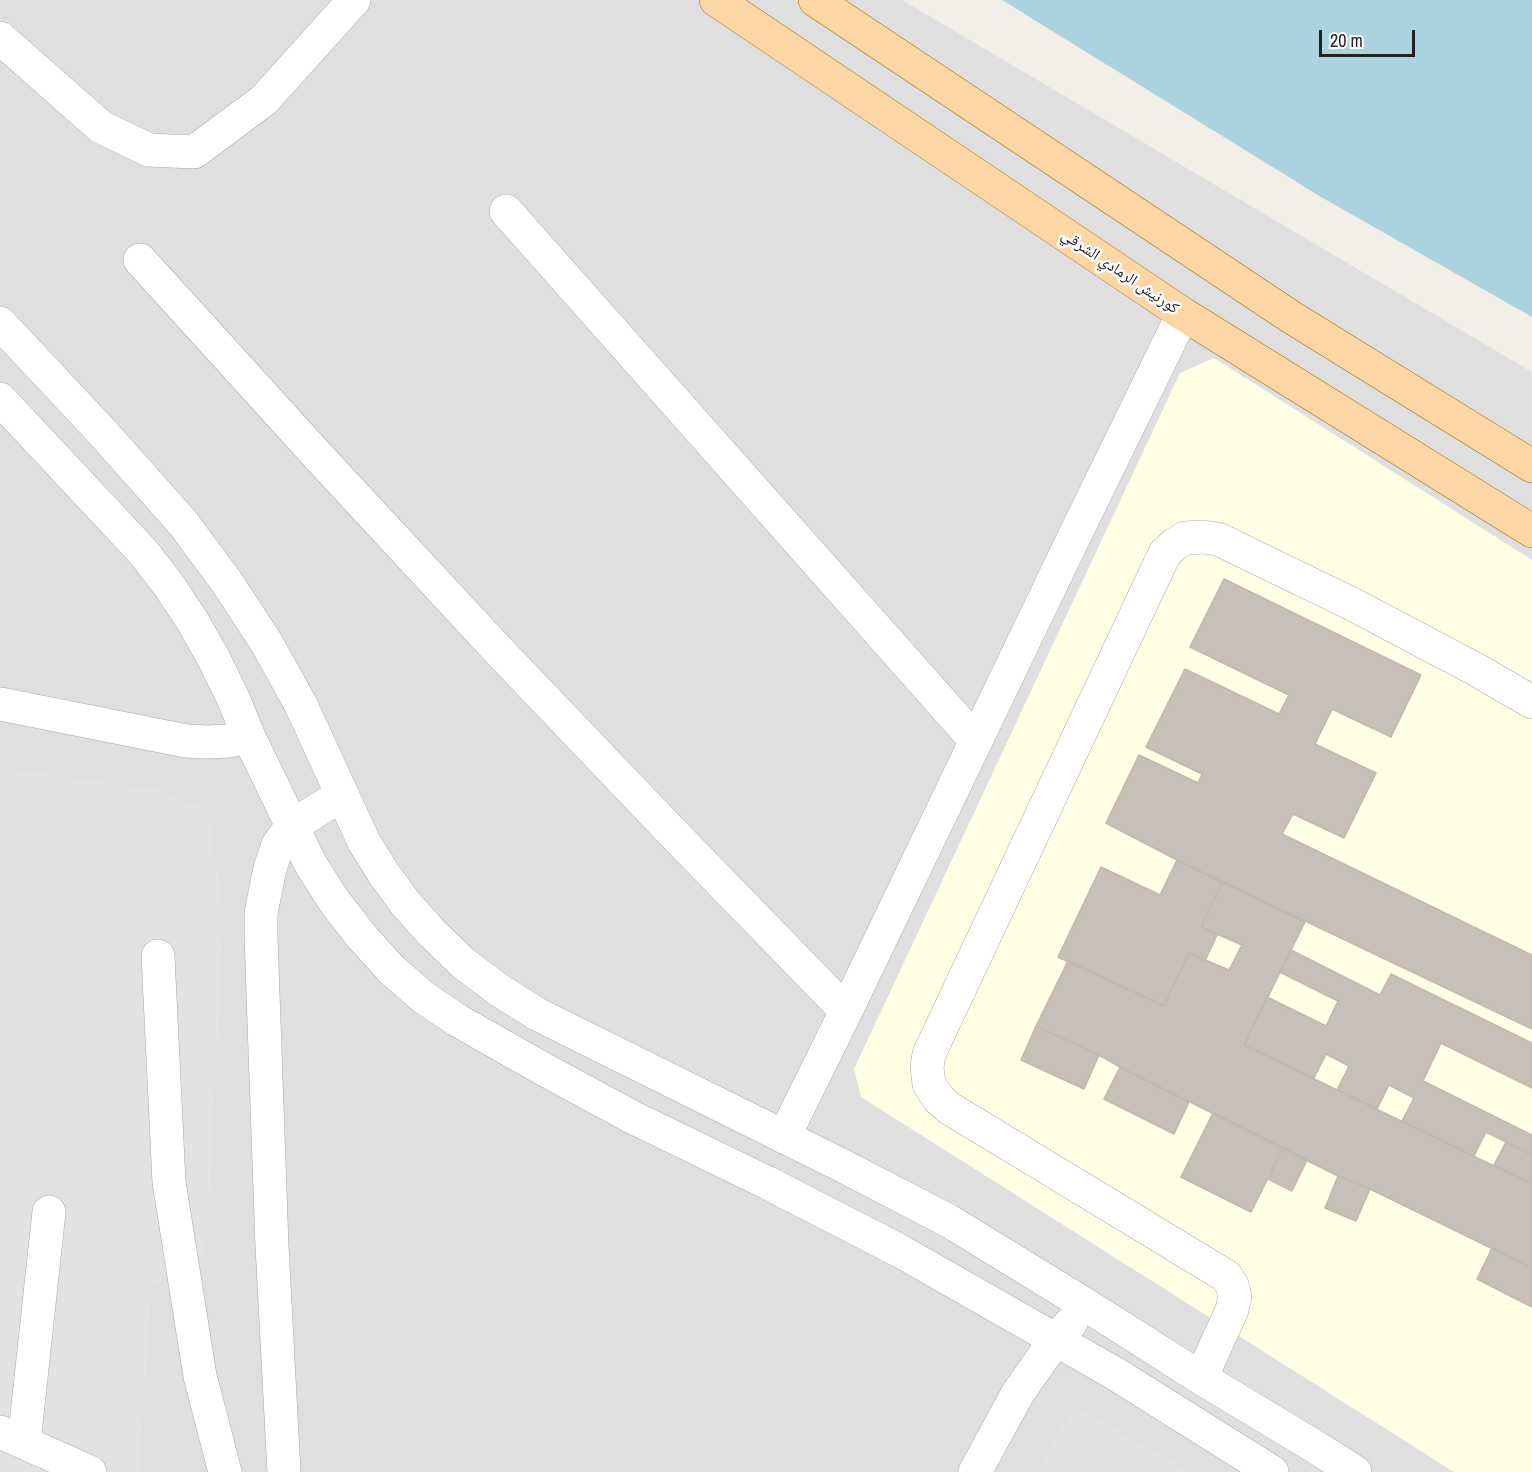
<!DOCTYPE html>
<meta charset="utf-8">
<style>
body{margin:0}
#map{position:relative;width:1532px;height:1472px;overflow:hidden;background:#f2efe9;font-family:"Archivo Narrow",sans-serif}
canvas{display:block}
.scale{position:absolute;left:1319px;top:30px;width:96px;height:27px;box-sizing:border-box;border:3px solid #222;border-top:0;padding-left:8px;font-size:18px;line-height:21px;white-space:nowrap;color:#222;-webkit-text-stroke:4px #fff;paint-order:stroke}
</style>
<div id="map">
<canvas width="1532" height="1472"></canvas>
<div class="scale">20 m</div>
</div>
<script>
const context = document.querySelector('canvas').getContext('2d');
context.lineJoin = 'round';
function fill(path, color) {
  context.fillStyle = color;
  context.fill(path, 'evenodd');
}
function shape(rows) {
  const path = new Path2D();
  for (const r of rows) {
    path.moveTo(r[0], r[1]);
    for (let i = 2; i < r.length; i += 2) path.lineTo(r[i], r[i + 1]);
  }
  return path;
}
function stroke(path, color, width, dash) {
  context.strokeStyle = color;
  context.lineWidth = width;
  context.lineCap = dash ? 'butt' : 'round';
  context.setLineDash(dash || []);
  context.stroke(path);
}
function write(font, color, halo, rows, align = 'center') {
  context.font = font + ' "Archivo Narrow","Noto Naskh Arabic",sans-serif';
  context.lineWidth = 5;
  context.setLineDash([]);
  context.textBaseline = 'middle';
  context.strokeStyle = halo;
  context.fillStyle = color;
  for (const [text, x, y, turn = 0] of rows) {
    context.save();
    context.translate(x, y);
    context.rotate((+turn || 0) * Math.PI / 180);
    context.textAlign = isNaN(turn) ? turn : align;
    if (halo) context.strokeText(text, 0, 0);
    context.fillText(text, 0, 0);
    context.restore();
  }
}
const residential = shape([
 [0,0,902,0,1532,372,1532,1472,0,1472]
]);
const education = shape([
 [1214,358,1532,560,1532,1472,1454,1472,861,1097,854,1069,1180,373]
]);
const parking = shape([
 [0,767,159,790,207,811,224,911,206,1255,152,1284,139,1472,0,1472],
 [1075,1405,1189,1472,1036,1472]
]);
const water = shape([
 [1002,0,1532,0,1532,317,1321,197]
]);
const building = shape([
 [1224,579,1421,675,1391,737,1332,709,1315,744,1376,773,1344,838,1293,814,1282,834,1532,955,1532,1029,1177,860,1106,823,1139,755,1198,783,1202,774,1146,747,1185,669,1279,714,1289,695,1190,647,1224,579],
 [1177,860,1222,882,1201,927,1217,935,1205,961,1189,953,1164,1006,1058,957,1101,867,1160,895,1177,860],
 [1222,882,1305,922,1244,1045,1529,1183,1532,1177,1532,1268,1370,1189,1338,1176,1120,1067,1099,1055,1036,1026,1068,961,1164,1006,1189,953,1229,970,1242,945,1201,927,1222,882],
 [1291,950,1380,995,1391,974,1532,1043,1532,1088,1441,1043,1423,1081,1532,1135,1532,1155,1486,1132,1474,1156,1402,1121,1414,1098,1389,1085,1377,1109,1337,1090,1349,1066,1326,1054,1314,1078,1244,1045,1267,997,1326,1026,1338,1001,1280,972,1291,950],
 [1036,1026,1099,1055,1084,1089,1021,1060,1036,1026],
 [1120,1067,1189,1102,1174,1134,1104,1099,1120,1067],
 [1213,1113,1283,1148,1251,1212,1181,1177,1213,1113],
 [1506,1142,1532,1155,1532,1177,1529,1183,1494,1165,1506,1142],
 [1283,1148,1307,1160,1292,1191,1268,1179,1283,1148],
 [1338,1176,1370,1189,1356,1221,1325,1208,1338,1176],
 [1492,1248,1532,1268,1532,1307,1477,1279,1492,1248]
]);
const minor = shape([
 [0,38,101,127,149,150,194,152,264,100,354,0],
 [506,211,976,741],
 [140,260,318,456,498,650,671,831,846,1011],
 [0,323,103,433,183,523,226,581,266,642,301,705,364,842,384,874,406,904,431,932,463,963,499,990,537,1014,843,1166,949,1221,1086,1305,1201,1378,1309,1443,1355,1472],
 [0,399,144,553,170,587,193,622,214,659,233,698,249,737,310,863,334,901,362,937,392,970,423,997,457,1020,545,1070,634,1118,768,1183,900,1251,1114,1373,1272,1472],
 [0,704,186,741,207,742,228,741,249,737],
 [158,956,169,1182,200,1376,225,1472],
 [784,1137,846,1011,1074,537,1183,314],
 [1201,1378,1232,1310,1235,1297,1232,1285,1226,1276,949,1108,939,1099,929,1084,927,1067,929,1054,1165,553,1175,544,1185,538,1203,537,1218,539,1352,604,1477,670,1532,702],
 [0,1432,90,1472],
 [24,1442,49,1212],
 [284,1472,272,1246,261,937,261,913,270,868,278,845,291,827,341,795],
 [975,1472,1018,1393,1056,1339,1071,1323]
]);
const major = shape([
 [716,0,1183,314,1532,531],
 [815,0,1291,317,1532,466]
]);
const streetNames = [
 ["كورنيش الرمادي الشرقي",1120,272,34]
];
fill(residential, '#e0dfdf');
fill(education, '#ffffe5');
fill(parking, '#e2e2e2');
fill(water, '#aad3df');
fill(building, '#c7bfb8');
stroke(building, '#c4b6ab', 1.5);
stroke(minor, '#a9a9a9', 34);
stroke(major, '#a06b00', 34);
stroke(minor, '#fff', 33);
stroke(major, '#fcd6a4', 33);
write('16px', '#222', '#fff', streetNames);
</script>
